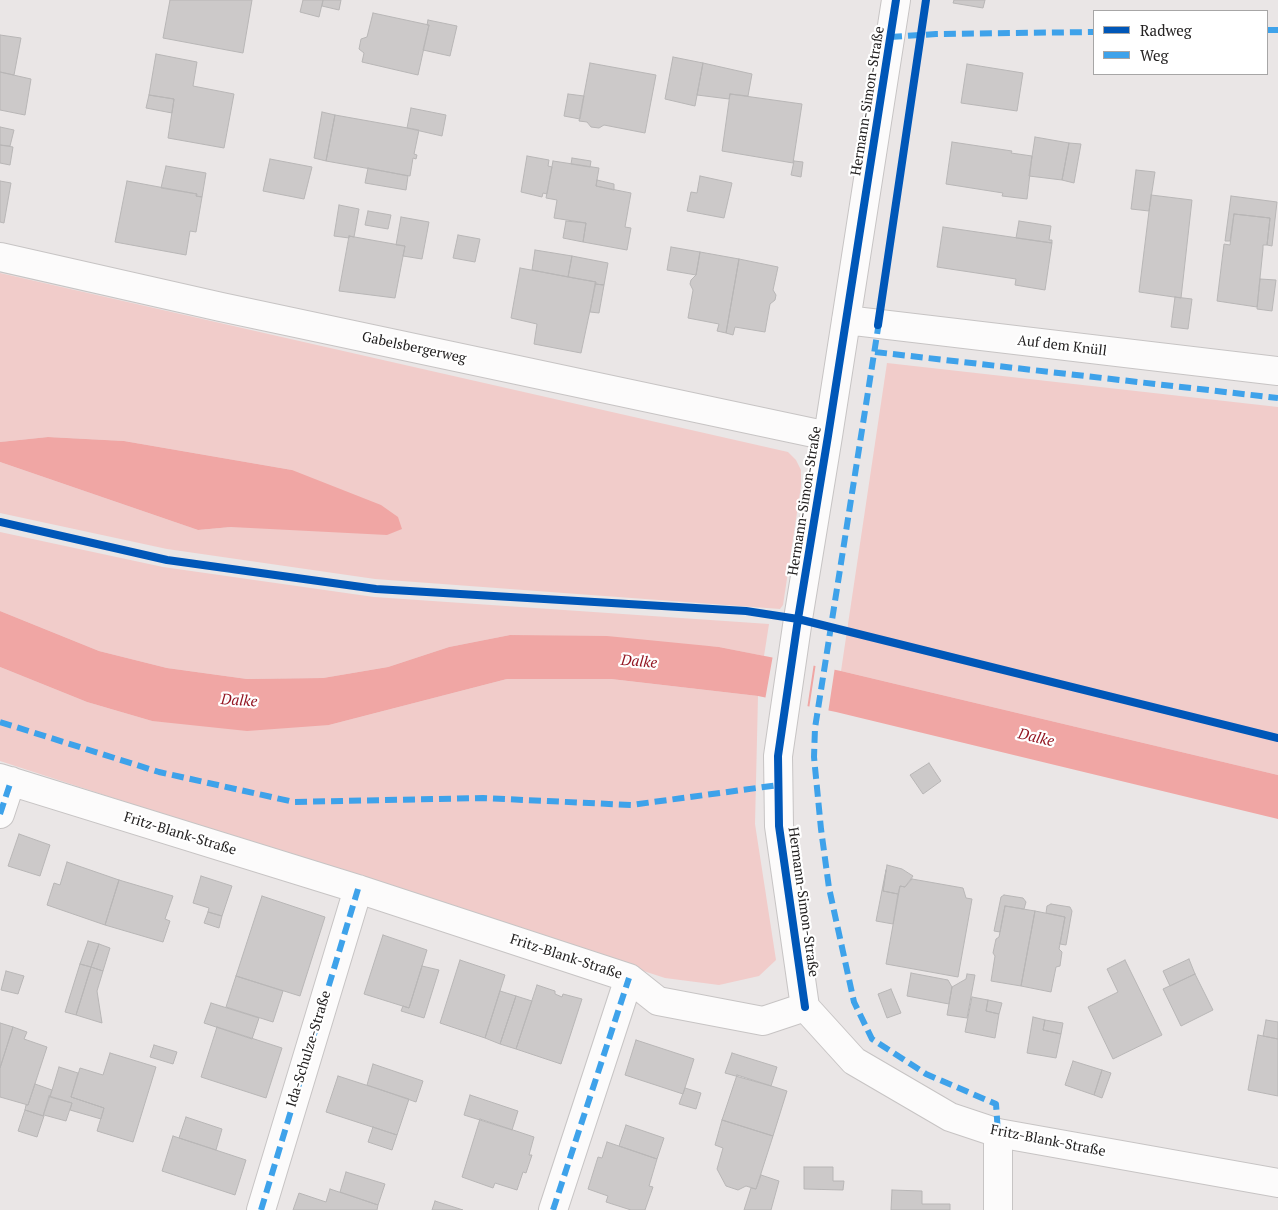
<!DOCTYPE html>
<meta charset="utf-8">
<style>
body{margin:0}
#map{position:relative;width:1278px;height:1210px;overflow:hidden;background:#eae6e6;font-family:"PT Serif",serif}
canvas{display:block}
.legend{position:absolute;left:1093px;top:10px;width:175px;height:65px;box-sizing:border-box;background:#fff;border:1px solid #a7a6a6;margin:0;padding:6px 9px;list-style:none;font-size:15px;color:#232121}
.legend li{display:flex;align-items:center;gap:10px;height:25px}
.legend b{width:25px;border:1px solid #a7a6a6}
</style>
<div id="map">
<canvas width="1278" height="1210"></canvas>
<ul class="legend">
<li><b style="height:6px;background:#0057b8"></b>Radweg</li>
<li><b style="height:6px;background:#3ea2ea"></b>Weg</li>
</ul>
</div>
<script>
const context = document.querySelector('canvas').getContext('2d');
context.lineJoin = 'round';
function fill(path, color) {
  context.fillStyle = color;
  context.fill(path, 'evenodd');
}
function shape(rows) {
  const path = new Path2D();
  for (const r of rows) {
    path.moveTo(r[0], r[1]);
    for (let i = 2; i < r.length; i += 2) path.lineTo(r[i], r[i + 1]);
  }
  return path;
}
function stroke(path, color, width, dash) {
  context.strokeStyle = color;
  context.lineWidth = width;
  context.lineCap = dash ? 'butt' : 'round';
  context.setLineDash(dash || []);
  context.stroke(path);
}
function write(font, color, halo, rows, align = 'center') {
  context.font = font + ' "PT Serif",serif';
  context.lineWidth = 4.5;
  context.setLineDash([]);
  context.textBaseline = 'middle';
  context.strokeStyle = halo;
  context.fillStyle = color;
  for (const [text, x, y, turn = 0] of rows) {
    context.save();
    context.translate(x, y);
    context.rotate((+turn || 0) * Math.PI / 180);
    context.textAlign = isNaN(turn) ? turn : align;
    if (halo) context.strokeText(text, 0, 0);
    context.fillText(text, 0, 0);
    context.restore();
  }
}
const green = shape([
 [0,273,788,452,796,460,801,470,801,486,783,605,780,609,375,579,167,549,0,513,0,462,198,530,231,527,292,470,124,441,48,437,0,442],
 [887,363,1278,407,1278,775,841,671],
 [0,532,163,567,374,597,769,624,764,656,719,647,510,635,449,647,388,667,323,678,247,679,167,668,99,651,0,611],
 [0,667,87,702,152,721,329,725,507,679,611,679,758,696,755,824,776,960,759,976,719,985,665,978,0,761]
]);
const water = shape([
 [48,437,124,441,292,470,381,505,398,517,402,529,387,535,231,527,198,530,0,462,0,442],
 [0,611,99,651,167,668,247,679,323,678,388,667,449,647,510,635,607,636,719,647,841,671,1278,775,1278,819,836,712,758,696,611,679,507,679,329,725,247,731,152,721,87,702,0,667]
]);
const pier = shape([
 [773,655,814,663,807,709,765,700],
 [816,663,835,667,828,713,809,709]
]);
const building = shape([
 [170,0,252,0,243,53,163,38,170,0],
 [303,0,323,0,319,17,300,12,303,0],
 [323,0,341,0,339,10,322,6,323,0],
 [954,0,985,0,983,8,953,3,954,0],
 [373,13,429,25,418,75,362,62,364,53,359,49,361,39,367,37,373,13],
 [428,20,457,26,450,56,423,50,429,25,427,25,428,20],
 [0,35,21,38,14,75,0,72,0,35],
 [156,54,197,62,193,86,234,94,224,148,168,138,174,99,149,95,156,54],
 [673,57,703,63,695,106,665,99,673,57],
 [590,63,656,75,645,133,604,125,599,128,591,127,587,122,579,121,590,63],
 [703,63,752,74,748,96,730,94,729,99,697,95,703,63],
 [967,64,1023,73,1017,111,961,103,967,64],
 [0,72,31,79,25,115,0,110,0,72],
 [568,94,584,96,580,119,564,116,568,94],
 [730,94,802,104,793,163,722,151,730,94],
 [149,95,174,99,172,113,146,108,149,95],
 [411,108,446,115,442,136,407,128,411,108],
 [322,112,335,115,326,161,314,158,322,112],
 [335,115,419,130,414,154,417,155,416,159,413,158,410,176,326,161,335,115],
 [0,127,14,130,10,146,0,145,0,127],
 [1035,137,1069,143,1062,180,1029,176,1035,137],
 [952,142,1012,151,1011,153,1032,156,1027,199,1002,196,1003,193,946,184,952,142],
 [1069,143,1081,144,1074,183,1062,180,1069,143],
 [0,145,13,147,10,165,0,163,0,145],
 [527,156,549,160,548,166,552,167,547,194,543,193,542,197,521,192,527,156],
 [572,158,591,161,590,167,571,164,572,158],
 [270,159,312,167,304,199,263,191,270,159],
 [553,161,599,168,596,186,631,193,625,227,631,228,627,250,583,242,586,223,554,218,557,200,546,198,553,161],
 [794,161,803,162,801,177,791,175,794,161],
 [166,166,206,173,202,197,196,196,197,194,161,188,166,166],
 [368,168,408,176,406,190,365,183,368,168],
 [1136,170,1155,172,1149,211,1131,209,1136,170],
 [700,176,732,183,724,218,687,211,691,192,697,193,700,176],
 [597,180,614,184,614,190,596,186,597,180],
 [0,181,11,183,4,223,0,222,0,181],
 [127,181,197,194,196,196,202,197,196,232,190,231,186,255,115,242,127,181],
 [1151,195,1192,200,1181,298,1139,292,1151,195],
 [1231,196,1277,202,1272,246,1267,245,1270,218,1234,214,1230,241,1225,241,1231,196],
 [339,205,359,209,354,237,349,236,349,238,334,236,339,205],
 [368,211,391,215,388,229,365,225,368,211],
 [1234,214,1270,218,1267,245,1263,245,1263,249,1257,307,1217,301,1224,244,1230,245,1234,214],
 [401,217,429,222,422,259,403,256,405,246,396,245,401,217],
 [566,221,586,223,583,242,563,238,566,221],
 [1019,221,1051,226,1049,240,1052,240,1052,243,1016,238,1019,221],
 [943,227,1052,243,1045,290,1015,285,1016,279,937,267,943,227],
 [458,235,480,239,475,262,453,258,458,235],
 [349,236,405,246,395,298,339,291,349,236],
 [671,247,700,252,696,275,667,270,671,247],
 [535,250,572,256,568,277,532,270,535,250],
 [700,252,739,259,726,333,717,331,719,324,688,318,693,290,690,284,691,280,696,275,700,252],
 [572,256,608,263,604,285,595,284,596,282,568,277,572,256],
 [739,259,778,267,773,290,776,295,775,300,770,304,765,332,735,327,733,335,726,333,739,259],
 [520,268,596,282,581,353,534,344,537,324,511,318,520,268],
 [1260,279,1276,280,1272,311,1257,309,1260,279],
 [595,284,604,285,599,313,590,312,595,284],
 [1175,297,1192,299,1188,329,1171,327,1175,297],
 [929,763,941,781,923,794,910,775,929,763],
 [19,834,50,845,40,876,8,866,19,834],
 [67,862,119,880,105,925,47,905,54,883,60,885,67,862],
 [887,865,902,869,913,876,905,887,900,886,898,894,883,891,887,865],
 [886,870,883,891,898,894,893,924,876,921,886,870],
 [201,876,232,886,222,916,208,912,209,908,193,903,201,876],
 [912,879,963,888,966,898,972,899,958,977,886,964,900,886,905,887,912,879],
 [119,880,173,896,165,919,170,921,163,942,105,925,119,880],
 [1004,895,1023,898,1026,902,1024,909,1005,906,1000,932,994,931,1001,897,1004,895],
 [262,896,325,917,300,996,236,976,262,896],
 [1051,904,1070,907,1072,911,1066,945,1060,944,1065,917,1046,913,1047,906,1051,904],
 [1005,906,1035,911,1021,986,991,981,995,956,993,953,996,939,999,937,1005,906],
 [1035,911,1065,917,1059,949,1062,952,1060,966,1056,967,1051,992,1021,986,1035,911],
 [208,912,222,916,219,928,204,923,208,912],
 [383,935,427,950,409,1008,364,994,383,935],
 [88,941,99,944,91,967,80,964,88,941],
 [99,944,110,948,103,971,91,967,99,944],
 [1189,959,1195,974,1170,986,1163,971,1189,959],
 [460,960,505,975,485,1038,440,1023,460,960],
 [1125,960,1162,1035,1113,1059,1088,1007,1118,992,1107,969,1125,960],
 [80,964,91,967,76,1015,65,1012,80,964],
 [422,966,439,970,424,1018,401,1011,403,1006,409,1008,422,966],
 [91,967,103,971,97,991,102,1023,76,1015,91,967],
 [6,971,24,976,18,994,1,990,6,971],
 [911,973,948,980,952,987,949,1004,907,996,911,973],
 [967,974,975,975,967,1018,947,1015,952,987,966,979,967,974],
 [1195,974,1213,1010,1181,1026,1163,989,1195,974],
 [236,976,283,991,273,1022,226,1007,236,976],
 [537,985,555,991,555,994,562,997,563,994,582,999,561,1064,516,1049,537,985],
 [891,989,901,1013,887,1018,878,994,891,989],
 [500,991,516,996,500,1044,485,1038,500,991],
 [516,996,532,1001,516,1049,500,1044,516,996],
 [972,997,988,1000,986,1011,999,1014,995,1038,965,1032,972,997],
 [988,1000,1002,1003,999,1014,986,1011,988,1000],
 [211,1003,259,1018,252,1039,204,1023,211,1003],
 [1033,1017,1045,1020,1043,1030,1061,1034,1056,1058,1027,1053,1033,1017],
 [1045,1020,1063,1023,1061,1034,1043,1030,1045,1020],
 [1266,1020,1278,1022,1278,1039,1263,1036,1266,1020],
 [0,1023,13,1027,0,1068,0,1023],
 [13,1027,27,1032,24,1039,47,1047,28,1105,0,1097,0,1068,13,1027],
 [217,1027,282,1048,266,1098,201,1077,217,1027],
 [1258,1035,1278,1039,1278,1096,1248,1090,1258,1035],
 [636,1040,694,1059,683,1094,625,1075,636,1040],
 [154,1045,177,1052,173,1064,150,1057,154,1045],
 [110,1053,156,1067,133,1142,97,1131,104,1108,71,1097,80,1068,103,1075,110,1053],
 [732,1053,777,1067,771,1086,725,1073,732,1053],
 [1073,1061,1102,1070,1094,1095,1065,1085,1073,1061],
 [373,1064,423,1081,416,1102,367,1085,373,1064],
 [59,1067,78,1073,71,1097,104,1108,101,1119,70,1110,72,1103,50,1097,59,1067],
 [1102,1070,1111,1073,1102,1098,1094,1095,1102,1070],
 [737,1075,787,1091,773,1136,722,1120,737,1075],
 [338,1076,409,1099,397,1135,326,1112,338,1076],
 [35,1084,52,1090,43,1116,25,1110,26,1105,28,1105,35,1084],
 [685,1088,701,1093,696,1109,679,1104,685,1088],
 [470,1095,518,1111,512,1130,464,1115,470,1095],
 [49,1096,72,1103,66,1121,44,1115,43,1116,49,1096],
 [25,1110,44,1116,37,1137,18,1131,25,1110],
 [186,1117,222,1129,216,1150,179,1138,186,1117],
 [480,1119,534,1137,529,1155,532,1155,526,1173,523,1172,517,1190,495,1183,493,1188,462,1177,480,1119],
 [722,1120,773,1136,756,1189,746,1186,738,1190,726,1186,717,1169,723,1148,715,1145,722,1120],
 [626,1125,664,1138,657,1159,619,1146,626,1125],
 [373,1127,397,1135,392,1150,368,1142,373,1127],
 [173,1136,246,1160,235,1195,162,1171,173,1136],
 [607,1142,657,1159,649,1186,653,1187,645,1210,631,1210,606,1202,608,1196,588,1189,598,1157,602,1158,607,1142],
 [804,1167,833,1167,833,1181,844,1181,843,1190,804,1189,804,1167],
 [346,1172,385,1184,378,1205,340,1192,346,1172],
 [761,1175,779,1181,771,1210,744,1210,751,1188,756,1189,761,1175],
 [330,1189,378,1205,377,1210,293,1210,299,1193,326,1202,330,1189],
 [892,1190,922,1191,922,1204,950,1204,950,1210,891,1210,892,1190],
 [435,1201,463,1210,432,1210,435,1201]
]);
const minor = shape([
 [0,257,221,307,828,436],
 [846,320,1278,371],
 [0,778,358,889,629,978,658,1001,763,1021,805,1007],
 [0,814,11,781],
 [805,1007,779,826,778,756,798,619,828,436,896,0],
 [805,1007,854,1061,950,1117,998,1133,1278,1183],
 [261,1210,358,889],
 [553,1210,629,978],
 [998,1210,998,1133]
]);
const quiet = shape([
 [1267,30,1278,30],
 [890,37,936,34,1094,32],
 [879,322,815,728,814,757,821,829,829,888,854,1002,872,1039,926,1074,996,1104,998,1133],
 [875,352,1278,398],
 [0,722,159,772,294,802,483,798,631,805,779,785],
 [0,814,11,781],
 [261,1210,358,889],
 [553,1210,629,978]
]);
const cycleway = shape([
 [878,325,926,0],
 [0,522,167,560,376,589,746,611,798,619,1278,738],
 [805,1007,779,826,778,756,798,619,828,436,896,0]
]);
const streetNames = [
 ["Hermann-Simon-Straße",868,101,-81],
 ["Auf dem Knüll",1062,346,7],
 ["Gabelsbergerweg",414,348,12],
 ["Hermann-Simon-Straße",805,501,-81],
 ["Fritz-Blank-Straße",180,834,17],
 ["Hermann-Simon-Straße",803,902,82],
 ["Fritz-Blank-Straße",566,957,18],
 ["Ida-Schulze-Straße",309,1049,-73],
 ["Fritz-Blank-Straße",1048,1141,11]
];
const waterNames = [
 ["Dalke",639,662,5],
 ["Dalke",239,701,4],
 ["Dalke",1036,738,13]
];
fill(green, '#f1ccca');
fill(water, '#f0a6a4');
fill(pier, '#eae6e6');
fill(building, '#ccc9c9');
stroke(building, '#b8b6b6', 1);
stroke(minor, '#c7c4c4', 30);
stroke(minor, '#fcfbfb', 28);
stroke(quiet, '#3ea2ea', 6, [12, 6]);
stroke(cycleway, '#0057b8', 8);
write('14px', '#232121', '#fff', streetNames);
write('italic 15px', '#941824', '#fff', waterNames);
</script>
